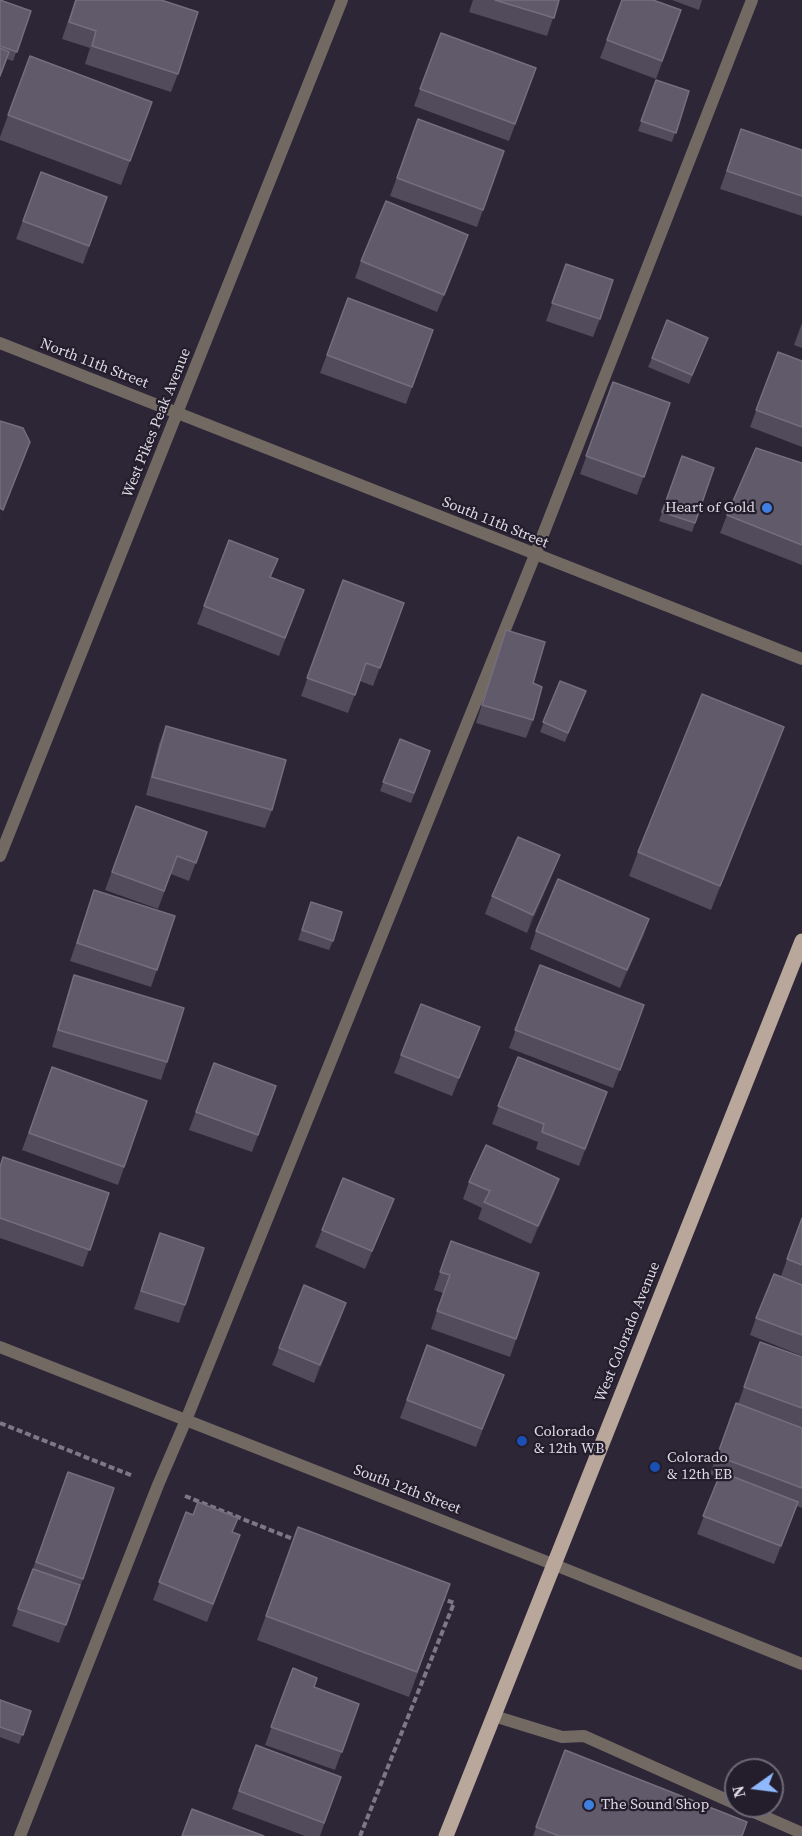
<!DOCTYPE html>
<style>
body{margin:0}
#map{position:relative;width:802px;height:1836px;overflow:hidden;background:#2d2637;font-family:"Source Serif 4",serif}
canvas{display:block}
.north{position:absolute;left:724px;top:1758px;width:60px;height:60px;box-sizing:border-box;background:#231d2c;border:2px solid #6e6976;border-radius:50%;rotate:256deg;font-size:16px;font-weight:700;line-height:24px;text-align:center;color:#dfdae5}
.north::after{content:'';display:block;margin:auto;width:21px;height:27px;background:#8fb8fd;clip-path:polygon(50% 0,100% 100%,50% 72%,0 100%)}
</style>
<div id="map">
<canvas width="802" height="1836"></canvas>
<div class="north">N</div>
</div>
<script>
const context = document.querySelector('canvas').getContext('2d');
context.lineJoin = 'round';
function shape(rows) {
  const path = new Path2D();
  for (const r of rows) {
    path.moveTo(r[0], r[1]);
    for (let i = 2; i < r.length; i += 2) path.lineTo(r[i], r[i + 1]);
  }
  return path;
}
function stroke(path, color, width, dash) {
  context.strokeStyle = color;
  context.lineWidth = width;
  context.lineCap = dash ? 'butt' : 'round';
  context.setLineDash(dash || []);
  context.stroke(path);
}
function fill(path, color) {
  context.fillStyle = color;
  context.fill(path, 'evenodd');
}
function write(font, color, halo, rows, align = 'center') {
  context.font = font + ' "Source Serif 4",serif';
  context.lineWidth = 4.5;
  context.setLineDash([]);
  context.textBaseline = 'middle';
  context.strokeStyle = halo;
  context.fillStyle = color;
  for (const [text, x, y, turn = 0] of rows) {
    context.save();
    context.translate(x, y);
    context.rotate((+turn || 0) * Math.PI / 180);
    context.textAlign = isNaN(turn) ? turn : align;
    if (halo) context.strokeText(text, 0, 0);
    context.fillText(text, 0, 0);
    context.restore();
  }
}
const path = shape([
 [0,1423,133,1476],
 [185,1496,298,1541],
 [360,1836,454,1603,441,1598]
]);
const service = shape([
 [494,1716,562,1737,584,1736,736,1804],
 [740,1806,802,1833],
 [20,1836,158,1485,186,1420,535,555,752,0]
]);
const minor = shape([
 [0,343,802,659],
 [0,856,342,0],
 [0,1347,555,1565,802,1664]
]);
const primary = shape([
 [446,1836,802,941]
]);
const wall = shape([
 [0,0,31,11,13,61,7,59,0,77],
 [75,0,161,0,178,74,171,92,85,64,90,48,62,39],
 [473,0,559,0,547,36,469,12],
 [622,0,681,10,656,79,600,58],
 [672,0,702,0,699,10],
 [441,33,536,68,509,141,414,106],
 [30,56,152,102,121,185,0,140,0,137],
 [656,80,689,91,672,142,638,131],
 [418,119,504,151,477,227,390,196],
 [741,129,802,150,802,216,720,189],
 [41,172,107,197,83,264,16,239],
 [462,253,437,312,355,278,361,261],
 [566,264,600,319,593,337,546,321],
 [348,298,433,330,406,404,320,373],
 [802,323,802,348,794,345],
 [704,348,689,384,648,367,652,358],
 [778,352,802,361,802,447,750,427],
 [613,382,670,403,637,495,580,474],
 [682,456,695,523,692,532,659,521],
 [802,463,802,565,720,533,727,515],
 [278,559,271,577,297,608,279,656,197,624,204,606],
 [343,580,404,603,373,686,360,681,348,713,301,696],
 [506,630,533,683,533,720,526,738,476,723],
 [560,681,582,700,565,742,540,732],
 [166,726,272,810,265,828,146,795,159,744],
 [784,727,775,752,711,910,629,876,638,852],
 [400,739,430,751,411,803,380,791],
 [136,806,207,832,189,881,171,874,158,909,105,890],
 [560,855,553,873,527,933,485,914,492,896],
 [94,890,157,970,151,987,70,961],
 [311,902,333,941,329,950,298,940],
 [649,919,643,937,620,988,530,949,536,931],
 [540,965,644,1005,613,1088,509,1048],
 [74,975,167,1062,161,1080,52,1047,68,993],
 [480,1027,452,1096,394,1073,401,1055],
 [518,1057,607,1092,579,1166,536,1149,538,1142,492,1124],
 [214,1063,276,1086,252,1152,189,1130],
 [52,1067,147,1101,118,1185,22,1150],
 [0,1166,109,1193,83,1267,0,1238],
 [559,1179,553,1196,531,1244,478,1219,482,1208,463,1199,469,1182],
 [387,1217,365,1269,315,1247,322,1230],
 [802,1218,802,1356,750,1335,756,1318,781,1276],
 [160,1233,185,1305,179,1323,134,1309],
 [451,1241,539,1273,510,1357,431,1329,443,1293,434,1290],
 [346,1303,314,1383,272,1365,279,1348],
 [760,1342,802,1357,802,1508,797,1506,774,1564,697,1534,719,1477,710,1474,736,1403,738,1404],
 [427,1345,504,1375,476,1447,400,1418],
 [68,1472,83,1579,59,1643,12,1626],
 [186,1512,233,1532,233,1553,207,1622,153,1600],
 [298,1527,450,1584,409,1697,257,1640],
 [293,1668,314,1687,359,1704,335,1770,265,1745],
 [0,1700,31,1711,19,1744,0,1737],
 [256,1745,341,1777,320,1836,305,1836,232,1809],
 [565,1750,742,1836,533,1836]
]);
const shadedWall = shape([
 [468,235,462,253,437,312,444,295],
 [30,442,24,459,0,518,0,517],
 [784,727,775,752,711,910,720,886],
 [560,855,553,873,527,933,533,915],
 [649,919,643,937,620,988,627,970],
 [480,1027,473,1045,452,1096,459,1078],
 [559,1179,553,1196,531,1244,538,1226],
 [394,1199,387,1217,365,1269,372,1251],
 [346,1303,340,1321,314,1383,320,1365]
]);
const building = shape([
 [0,0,31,11,17,52,0,46,0,0],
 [76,0,161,0,198,12,178,74,92,46,96,31,69,22,76,0],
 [495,0,559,0,554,18,495,0],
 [622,0,653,0,681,10,662,61,607,40,622,0],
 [441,33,536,68,515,124,420,89,441,33],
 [0,48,9,52,0,76,0,48],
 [30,56,152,102,130,161,8,115,30,56],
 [656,80,689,91,676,133,641,121,656,80],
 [418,119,504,151,483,210,397,178,418,119],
 [741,129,802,150,802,196,727,171,741,129],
 [41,172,107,197,89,246,23,221,41,172],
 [386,201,468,235,444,295,361,261,386,201],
 [566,264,613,280,600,319,552,303,566,264],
 [348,298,433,330,412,387,327,355,348,298],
 [667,320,708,338,692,375,652,358,667,320],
 [778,352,802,361,802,427,756,410,778,352],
 [613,382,670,403,644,477,586,456,613,382],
 [0,421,23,428,30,442,3,510,0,508,0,421],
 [756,448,802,463,802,545,727,515,756,448],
 [682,456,714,468,695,523,662,512,682,456],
 [229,540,278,559,270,577,304,590,285,638,204,606,229,540],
 [343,580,404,603,380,668,366,663,355,695,307,678,343,580],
 [506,630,545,642,533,683,542,687,533,720,482,705,506,630],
 [560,681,586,691,568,733,543,722,560,681],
 [702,694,784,727,720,886,638,852,702,694],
 [166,726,286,760,272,810,152,777,166,726],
 [400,739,430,751,414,793,383,782,400,739],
 [136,806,207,832,196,863,177,856,164,891,112,872,136,806],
 [518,837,560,855,533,915,492,896,518,837],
 [558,879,649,919,627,970,536,931,558,879],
 [94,890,175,916,157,970,77,943,94,890],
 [311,902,342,912,333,941,302,930,311,902],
 [540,965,644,1005,620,1070,515,1030,540,965],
 [74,975,184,1008,167,1062,58,1030,74,975],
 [421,1004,480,1027,459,1078,401,1055,421,1004],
 [518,1057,607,1092,585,1149,542,1132,544,1124,498,1106,518,1057],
 [214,1063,276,1086,258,1135,196,1112,214,1063],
 [52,1067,147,1101,124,1167,29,1133,52,1067],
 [486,1145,559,1179,538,1226,484,1202,490,1191,469,1182,486,1145],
 [3,1157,109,1193,90,1250,0,1218,0,1167,3,1157],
 [343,1178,394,1199,372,1251,322,1230,343,1178],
 [802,1218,802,1265,787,1259,802,1218],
 [160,1233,204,1248,185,1305,141,1291,160,1233],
 [451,1241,539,1273,516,1339,437,1311,450,1275,440,1272,451,1241],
 [774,1274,802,1285,802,1335,756,1318,774,1274],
 [304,1285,346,1303,320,1365,279,1348,304,1285],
 [760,1342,802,1357,802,1408,744,1387,760,1342],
 [427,1345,504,1375,482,1429,407,1400,427,1345],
 [736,1403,802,1428,802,1488,717,1456,736,1403],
 [68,1472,114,1488,83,1579,36,1562,68,1472],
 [721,1472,798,1502,781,1546,703,1516,721,1472],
 [198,1502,238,1518,232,1532,240,1535,213,1604,159,1582,186,1512,193,1515,198,1502],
 [298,1527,450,1584,417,1672,266,1616,298,1527],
 [33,1569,80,1585,66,1625,18,1609,33,1569],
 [293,1668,317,1678,314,1687,359,1704,342,1752,271,1727,293,1668],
 [0,1700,31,1711,23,1735,0,1727,0,1700],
 [256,1745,341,1777,324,1823,239,1791,256,1745],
 [565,1750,747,1822,742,1836,559,1836,536,1827,565,1750],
 [192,1809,264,1836,182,1836,192,1809]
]);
const markers = [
 [767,508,6,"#3f7fe0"],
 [522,1441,6,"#1a4fb4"],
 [655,1467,6,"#1a4fb4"],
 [589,1805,6,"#3f7fe0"]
];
const streetNames = [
 ["North 11th Street",94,364,21],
 ["West Pikes Peak Avenue",157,423,-68],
 ["South 11th Street",495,523,22],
 ["West Colorado Avenue",628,1332,-68],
 ["South 12th Street",407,1490,21]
];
const poiNames = [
 ["Heart of Gold",755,508,"right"],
 ["Colorado",534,1432],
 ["& 12th WB",534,1449],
 ["Colorado",667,1458],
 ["& 12th EB",667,1475],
 ["The Sound Shop",601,1805]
];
stroke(path, '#7e7886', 4, [6, 3]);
stroke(service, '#726963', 12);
stroke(minor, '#726963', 12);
stroke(primary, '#b9a79c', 15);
fill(wall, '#524b5b');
fill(shadedWall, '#3d3647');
fill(building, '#615a6a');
stroke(building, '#756e7d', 1.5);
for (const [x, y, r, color] of markers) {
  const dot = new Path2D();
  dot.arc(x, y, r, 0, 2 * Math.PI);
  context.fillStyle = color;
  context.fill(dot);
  stroke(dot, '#231d2c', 2);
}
write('15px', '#dfdae5', '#231d2c', streetNames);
write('15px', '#dfdae5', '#231d2c', poiNames, 'left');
</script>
